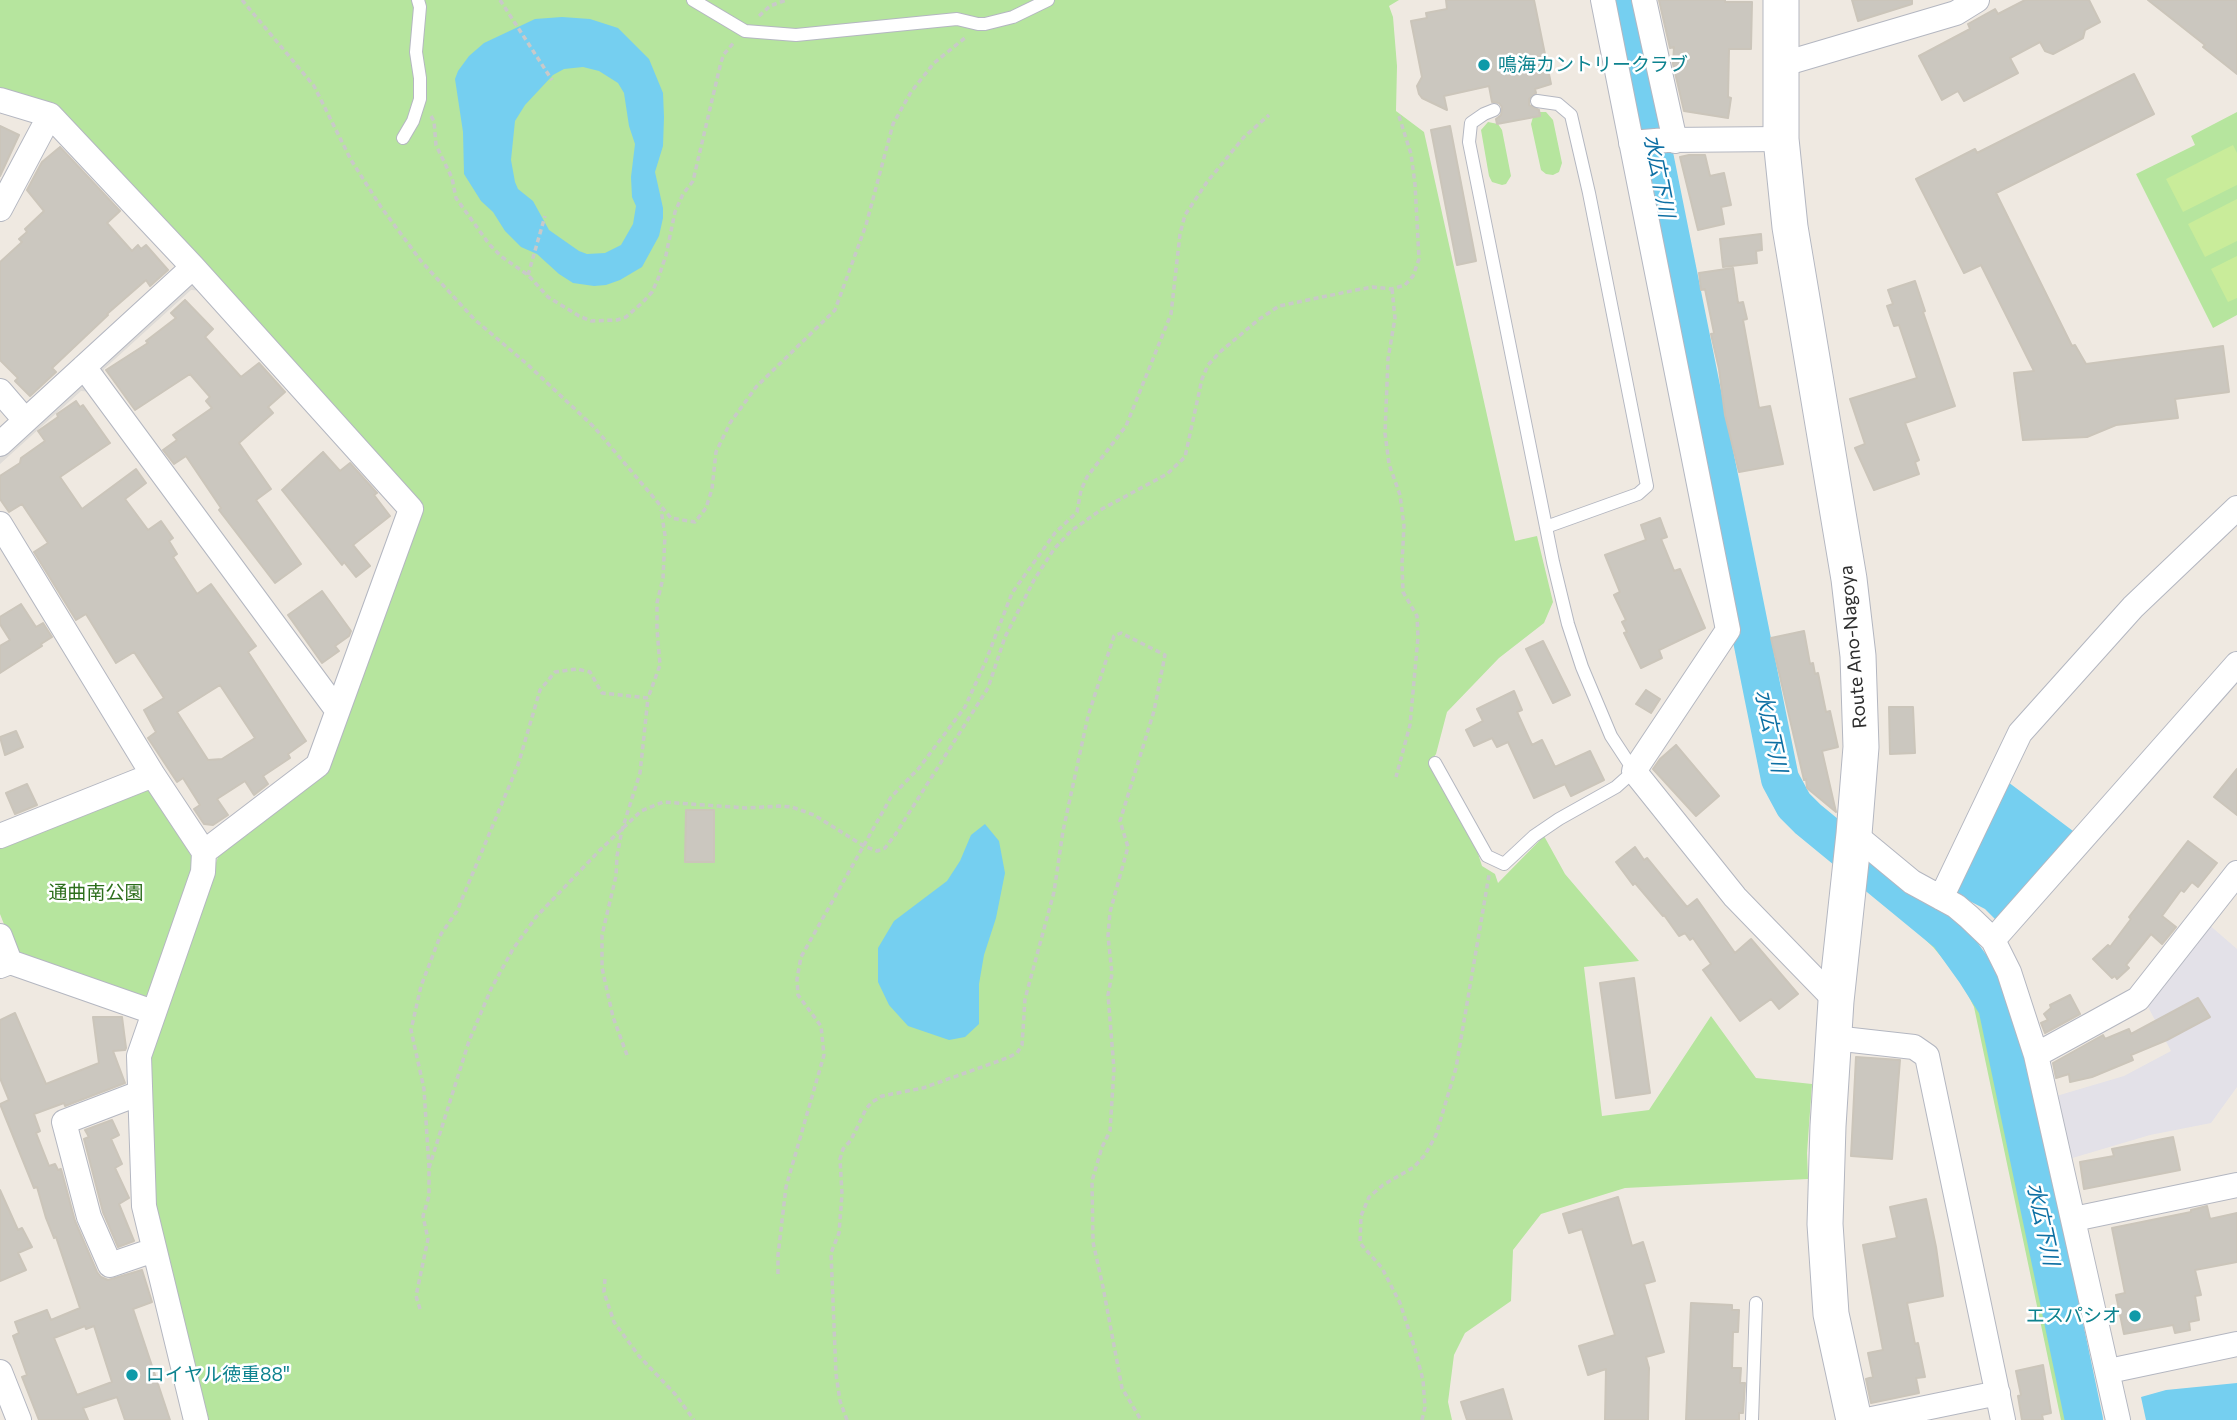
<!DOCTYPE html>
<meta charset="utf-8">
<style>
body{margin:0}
canvas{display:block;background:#efe9e1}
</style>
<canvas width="2237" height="1420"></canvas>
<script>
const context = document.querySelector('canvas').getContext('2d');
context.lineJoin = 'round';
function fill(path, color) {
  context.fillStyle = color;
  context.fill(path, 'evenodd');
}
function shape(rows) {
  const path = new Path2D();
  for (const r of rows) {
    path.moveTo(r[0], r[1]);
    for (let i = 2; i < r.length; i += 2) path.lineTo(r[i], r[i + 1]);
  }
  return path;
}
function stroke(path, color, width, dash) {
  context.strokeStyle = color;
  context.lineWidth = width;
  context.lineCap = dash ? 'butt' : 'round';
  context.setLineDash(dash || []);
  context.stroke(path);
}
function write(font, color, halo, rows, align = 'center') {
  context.font = font + ' Commissioner,"Noto Sans JP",sans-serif';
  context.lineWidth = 5;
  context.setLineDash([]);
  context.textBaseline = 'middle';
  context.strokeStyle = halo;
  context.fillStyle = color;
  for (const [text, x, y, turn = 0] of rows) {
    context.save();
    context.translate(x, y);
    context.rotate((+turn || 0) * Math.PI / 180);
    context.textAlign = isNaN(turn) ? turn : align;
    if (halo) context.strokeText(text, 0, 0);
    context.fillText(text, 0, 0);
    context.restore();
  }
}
const industrial = shape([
 [2207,923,2237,949,2237,1087,2211,1123,2150,1135,2069,1159,2053,1097,2124,1076,2171,1051,2146,1003]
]);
const green = shape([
 [0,0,1399,0,1389,6,1393,17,1397,66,1396,111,1424,132,1515,541,1537,536,1553,602,1544,623,1499,658,1447,712,1436,754,1430,763,1473,838,1482,866,1495,874,1498,883,1544,836,1565,874,1639,961,1584,967,1602,1116,1649,1110,1711,1016,1756,1078,1812,1084,1807,1153,1808,1179,1625,1188,1541,1214,1513,1250,1511,1301,1465,1333,1454,1355,1448,1402,1452,1420,209,1420,154,1205,150,1055,219,854,326,770,422,506,201,260,0,90],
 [1538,112,1546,112,1553,120,1562,163,1559,172,1553,175,1546,174,1541,170,1531,124,1533,117],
 [2237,112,2237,315,2213,328,2136,174,2195,145,2191,136],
 [1488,122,1498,124,1502,130,1511,176,1506,184,1502,185,1492,182,1489,176,1481,130],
 [152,789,193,859,196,869,152,993,139,999,24,958,14,950,0,914,0,841],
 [1865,870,1942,938,1971,972,1989,1001,1997,1022,2003,1052,2078,1420,2061,1420,1974,1007,1960,979,1933,947,1912,927,1863,887]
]);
const pitch = shape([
 [2233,145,2237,153,2237,185,2183,212,2166,179],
 [2237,199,2237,241,2205,257,2188,224],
 [2237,256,2237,298,2228,302,2211,269]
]);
const plaza = shape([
 [192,283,204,291,191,290,104,369,103,381,99,366],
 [81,384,93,392,81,391,0,464,0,455]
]);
const water = shape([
 [562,17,590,19,618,28,649,59,663,93,664,117,663,146,655,172,663,208,663,218,659,236,642,267,620,280,606,285,594,286,573,283,559,274,537,254,521,247,505,231,493,212,481,201,464,174,463,132,455,79,458,71,469,56,484,43,535,19],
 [583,67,599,71,618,83,624,93,629,126,635,144,631,177,632,197,636,206,633,224,621,245,605,253,587,254,579,251,549,230,533,201,518,189,515,182,511,160,515,121,525,105,553,75,564,69],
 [2008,782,2077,834,1999,923,1985,909,1954,893],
 [985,824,999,841,1005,873,996,918,984,955,979,984,979,1024,965,1037,949,1040,908,1026,889,1005,878,982,878,948,894,921,947,881,960,861,971,835],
 [2237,1383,2237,1420,2146,1420,2141,1397,2166,1390]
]);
const river = shape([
 [1623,0,1780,779,1794,805,1808,819,1948,934,1976,973,1997,1006,2084,1420]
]);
const building = shape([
 [1446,0,1534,0,1551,84,1535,89,1536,93,1529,99,1529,105,1539,110,1540,116,1497,124,1496,119,1501,115,1502,107,1499,103,1492,102,1489,86,1444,96,1447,110,1422,98,1419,94,1417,86,1422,77,1411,21,1427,18,1426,13,1447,9,1446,0],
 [1659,0,1725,0,1725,2,1752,2,1751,49,1729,49,1728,97,1731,98,1728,118,1684,111,1673,64,1674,47,1670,48,1659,0],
 [1852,0,1912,0,1912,4,1858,21,1852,0],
 [2025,0,2089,0,2100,22,2085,30,2083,38,2053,54,2045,51,2040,42,2010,58,2018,73,1964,101,1958,91,1942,100,1919,56,1970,29,1968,24,1995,9,1998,14,2025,0],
 [2148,0,2237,0,2237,74,2203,47,2205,45,2148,0],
 [2134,74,2154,114,1996,193,2072,346,2075,345,2086,364,2223,346,2229,392,2175,399,2178,418,2116,425,2087,437,2023,440,2014,373,2034,371,1981,265,1964,273,1916,179,1975,149,1977,153,2134,74],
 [0,126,19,135,0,176,0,126],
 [1450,126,1476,261,1457,265,1431,130,1450,126],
 [60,147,120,211,107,223,132,251,138,245,141,249,146,245,168,270,150,286,146,280,107,314,108,315,52,368,56,372,30,396,15,381,18,378,0,360,0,262,22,242,19,239,27,232,25,229,44,211,27,190,42,162,60,147],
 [1689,155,1705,155,1710,176,1724,173,1731,205,1721,207,1724,224,1698,230,1680,157,1689,155],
 [1761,234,1762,250,1756,251,1757,263,1723,267,1720,239,1761,234],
 [1733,268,1738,303,1743,302,1747,319,1743,320,1759,408,1770,406,1783,464,1739,472,1725,415,1719,369,1711,334,1714,333,1705,289,1701,290,1699,273,1733,268],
 [1915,281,1925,311,1923,312,1955,406,1905,423,1919,460,1915,462,1919,474,1874,490,1855,448,1865,444,1850,399,1917,378,1899,325,1894,326,1887,306,1893,304,1888,290,1915,281],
 [185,300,213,329,205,337,241,377,259,363,285,392,268,407,273,413,239,443,271,489,256,500,301,564,275,583,219,510,221,508,186,456,174,464,163,450,177,440,173,435,212,408,206,401,210,397,190,374,135,410,106,370,148,343,146,341,176,318,171,313,185,300],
 [76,401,80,407,83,405,110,443,60,477,82,509,136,469,146,483,125,499,148,530,161,521,173,538,169,541,177,554,173,557,197,594,211,584,256,646,248,652,306,741,288,754,290,758,263,776,268,784,254,795,245,781,217,799,228,815,213,825,204,824,194,809,200,805,183,778,177,782,148,738,156,732,144,710,164,698,134,652,116,663,86,614,76,620,34,552,48,543,22,504,9,512,0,499,0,476,20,463,21,458,45,441,38,431,58,417,57,414,76,401],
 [220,685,255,738,222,759,208,760,177,712,220,685],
 [323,452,340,471,350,463,377,493,374,495,390,516,353,545,370,566,356,577,344,562,342,565,282,490,323,452],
 [1660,518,1667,537,1661,539,1674,571,1680,569,1705,628,1659,650,1662,658,1641,668,1624,633,1627,632,1622,622,1626,620,1614,595,1620,592,1605,555,1646,540,1641,525,1660,518],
 [322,591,351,631,349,636,335,646,339,651,322,663,288,615,322,591],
 [21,604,36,627,43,623,52,637,41,644,42,646,0,673,0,646,10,640,0,624,0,617,21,604],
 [1804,631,1810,664,1813,663,1815,674,1818,673,1826,712,1830,711,1838,747,1822,751,1836,812,1807,788,1806,779,1804,780,1771,638,1804,631],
 [1543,641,1570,695,1553,703,1526,649,1543,641],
 [1646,690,1660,699,1651,713,1636,704,1646,690],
 [1514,691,1522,710,1517,712,1532,745,1542,740,1555,767,1590,751,1604,780,1571,796,1565,784,1534,798,1508,742,1497,747,1492,738,1474,746,1466,730,1483,721,1477,709,1514,691],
 [1889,707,1913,707,1915,753,1890,754,1889,707],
 [16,731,23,747,5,755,0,737,16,731],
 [1676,745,1719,796,1696,816,1653,769,1660,759,1676,745],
 [2237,769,2237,815,2214,797,2237,769],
 [27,784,37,805,15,814,6,793,27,784],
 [686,810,714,810,714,862,685,862,686,810],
 [2188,841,2217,863,2198,887,2192,882,2184,892,2181,890,2162,916,2176,927,2162,944,2151,934,2126,965,2129,968,2117,979,2115,976,2112,978,2093,959,2108,945,2110,947,2131,919,2129,917,2188,841],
 [1635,847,1644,860,1647,858,1687,907,1697,899,1735,953,1751,939,1798,994,1779,1009,1771,999,1740,1021,1703,970,1711,964,1693,938,1690,940,1685,933,1679,936,1664,915,1663,916,1635,883,1633,885,1616,862,1635,847],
 [1634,978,1650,1093,1616,1098,1600,983,1634,978],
 [2070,995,2080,1014,2045,1033,2041,1023,2048,1020,2044,1014,2051,1008,2050,1005,2070,995],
 [2198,998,2210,1017,2167,1040,2131,1055,2133,1060,2092,1077,2070,1082,2069,1074,2056,1078,2053,1063,2103,1035,2105,1039,2129,1029,2131,1034,2198,998],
 [15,1013,46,1084,99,1063,93,1017,122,1017,126,1048,125,1050,113,1051,125,1083,65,1106,64,1103,34,1114,40,1131,36,1133,49,1166,55,1164,58,1170,61,1169,75,1221,97,1272,101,1277,108,1280,142,1270,152,1302,133,1309,170,1420,125,1420,117,1397,83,1408,88,1420,39,1420,22,1377,27,1375,13,1336,19,1333,15,1322,47,1310,51,1320,80,1308,56,1237,54,1238,46,1218,37,1187,34,1188,0,1104,9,1100,0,1078,0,1020,15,1013],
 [85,1326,86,1329,94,1326,112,1382,77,1395,54,1338,85,1326],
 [1856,1057,1900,1060,1892,1159,1851,1156,1856,1057],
 [112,1120,119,1135,111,1139,122,1164,115,1168,129,1198,119,1204,134,1241,118,1247,103,1212,84,1139,89,1137,85,1130,112,1120],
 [2173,1137,2180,1170,2084,1189,2080,1162,2114,1156,2112,1149,2173,1137],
 [0,1190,18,1230,22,1228,32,1247,18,1253,26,1270,0,1281,0,1190],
 [1618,1197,1632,1246,1643,1242,1655,1281,1644,1284,1664,1352,1646,1357,1649,1368,1648,1420,1605,1420,1606,1369,1588,1375,1579,1346,1615,1335,1582,1229,1569,1233,1563,1214,1618,1197],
 [1926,1199,1936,1247,1943,1296,1907,1303,1915,1344,1918,1343,1925,1377,1916,1378,1919,1393,1871,1403,1866,1379,1873,1377,1868,1353,1883,1350,1863,1245,1897,1238,1890,1207,1926,1199],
 [2207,1206,2210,1219,2237,1213,2237,1262,2195,1270,2201,1295,2195,1296,2199,1320,2189,1322,2190,1330,2175,1333,2173,1325,2124,1334,2116,1295,2125,1293,2112,1228,2191,1212,2191,1210,2207,1206],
 [1691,1303,1732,1305,1732,1310,1739,1310,1738,1332,1733,1332,1732,1368,1741,1368,1740,1383,1745,1383,1743,1413,1739,1413,1739,1420,1686,1420,1691,1303],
 [2043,1365,2051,1413,2042,1415,2043,1420,2022,1420,2018,1396,2021,1395,2016,1371,2043,1365],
 [1503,1389,1512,1420,1467,1420,1461,1402,1503,1389]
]);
const path = shape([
 [242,0,314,86,351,160,381,207,421,261,474,319,527,364,594,427,671,518,695,522,706,508,712,489,716,452,730,423,756,387,835,310,866,225,893,124,911,92,934,63,966,37],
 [500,0,552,80],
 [759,16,770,6,786,0],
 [431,116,434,121,436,145,452,178,456,198,489,244,502,257,528,275,548,297,579,316,591,321,617,320,626,317,643,302,652,292,658,279,666,255,675,212,683,194,693,181,721,62,724,54,735,41],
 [528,275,545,216],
 [1392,289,1395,318,1388,359,1385,433,1389,464,1400,495,1404,526,1402,563,1403,592,1417,616,1418,637,1410,725,1396,777],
 [627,1055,613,1017,602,968,602,935,616,876,617,856,622,830,640,773,648,698],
 [429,1168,469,1041,491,989,513,949,536,917,600,850,641,811,663,802,746,808,779,806,792,807,814,815,864,846,877,851,885,848,895,835,988,688,1005,637,1034,580,1054,549,1071,531,1102,509,1167,474,1185,457,1202,379,1208,365,1220,352,1258,320,1279,306,1356,290,1373,287,1392,289,1405,285,1413,276,1419,259,1415,184,1411,154,1398,113],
 [778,1274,778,1255,786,1187,824,1055,821,1026,798,995,797,979,801,957,891,797,919,768,965,707,985,663,1012,593,1055,533,1077,512,1081,490,1087,477,1126,426,1171,314,1180,234,1185,215,1207,182,1244,137,1269,115],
 [605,1279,604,1292,614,1322,639,1356,675,1394,694,1420],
 [420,1309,416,1296,428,1239,423,1216,429,1196,429,1168,424,1089,411,1030,421,986,441,934,457,911,518,765,540,690,555,672,577,669,590,672,602,693,648,698,660,665,657,629,657,603,663,578,665,535,661,510],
 [847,1420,840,1401,836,1374,831,1253,839,1233,842,1194,840,1159,843,1149,851,1140,866,1109,872,1102,882,1096,923,1088,1007,1058,1017,1053,1022,1045,1025,999,1054,892,1063,831,1088,716,1114,636,1121,633,1165,655,1154,711,1120,821,1128,847,1110,912,1108,936,1112,974,1108,995,1114,1069,1110,1131,1102,1147,1092,1181,1093,1242,1103,1287,1122,1388,1141,1420],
 [1422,1420,1425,1407,1423,1380,1415,1349,1400,1303,1382,1268,1360,1243,1361,1216,1369,1197,1383,1185,1414,1167,1425,1155,1436,1135,1456,1068,1489,875]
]);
const lane = shape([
 [693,0,745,31,796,35,957,19,978,24,985,24,1013,17,1048,0],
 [1537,101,1558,104,1571,115,1589,193,1647,486,1638,494,1546,527],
 [403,138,413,121,420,99,420,78,416,52,420,7,418,0],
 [1435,763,1487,856,1504,864,1534,836,1559,819,1616,787,1634,771,1611,736,1582,667,1568,624,1553,562,1469,142,1471,123,1484,114,1494,110],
 [1752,1420,1756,1303]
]);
const street = shape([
 [1603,0,1728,630,1634,771,1735,897,1836,1001],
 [1644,0,1675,141],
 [1780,65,1956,13,1977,0],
 [0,100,50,115,193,267,411,509,318,765,204,852,203,872,139,1056,144,1206,196,1420],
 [1631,143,1667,140,1781,139],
 [0,209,50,115],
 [84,367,337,710],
 [0,391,25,420],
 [0,444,193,267],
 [0,524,153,775,204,852],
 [1854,834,1912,882,1956,906,1969,917,1993,940,2009,972,2036,1055,2118,1420],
 [0,836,153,775],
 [1941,898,2020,733,2133,607,2237,508],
 [0,936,10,962],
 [1993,940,2237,664],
 [0,966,10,962,153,1012],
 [1834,1038,1914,1047,1927,1056,2003,1420],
 [2036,1055,2138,999,2237,873],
 [140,1093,64,1122,89,1217,110,1265,154,1250],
 [2074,1219,2237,1185],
 [2109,1371,2237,1344],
 [0,1372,19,1420],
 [1867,1420,1998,1393]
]);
const secondary = shape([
 [1781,0,1781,139,1790,227,1849,579,1858,656,1861,747,1854,834,1836,1001,1828,1126,1825,1224,1831,1314,1854,1420]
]);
const markers = [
 [1484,65,7,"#0f9aa8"],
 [2135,1316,7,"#0f9aa8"],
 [132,1375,7,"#0f9aa8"]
];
const cultureNames = [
 ["鳴海カントリークラブ",1498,65],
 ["エスパシオ",2121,1316,"right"],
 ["ロイヤル徳重88\"",146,1375]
];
const streetNames = [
 ["Route Ano-Nagoya",1853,647,-95]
];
const parkNames = [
 ["通曲南公園",96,893]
];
const waterNames = [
 ["水広下川",1659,176,79],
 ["水広下川",1771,731,78],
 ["水広下川",2043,1224,78]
];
fill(industrial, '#e3e1e8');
fill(green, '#b6e59e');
fill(pitch, '#c9ec9a');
fill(plaza, '#dfdcd8');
fill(water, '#75cff0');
stroke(river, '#75cff0', 38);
fill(building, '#cbc7bf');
stroke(building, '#cbc5ba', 2);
stroke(lane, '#b4b7c1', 14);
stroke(street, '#b4b7c1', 26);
stroke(secondary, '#b4b7c1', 37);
stroke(path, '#c9c9c9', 3.5, [5, 3.5]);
stroke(lane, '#fff', 12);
stroke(street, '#fff', 24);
stroke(secondary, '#fff', 35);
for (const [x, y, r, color] of markers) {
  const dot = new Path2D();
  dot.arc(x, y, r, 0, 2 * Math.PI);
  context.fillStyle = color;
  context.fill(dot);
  stroke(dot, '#fff', 2.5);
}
write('19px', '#0d838f', '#fff', cultureNames, 'left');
write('19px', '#2e2e2e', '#fff', streetNames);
write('19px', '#2c6e1b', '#fff', parkNames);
write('italic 21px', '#0d6fa3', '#fff', waterNames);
</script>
